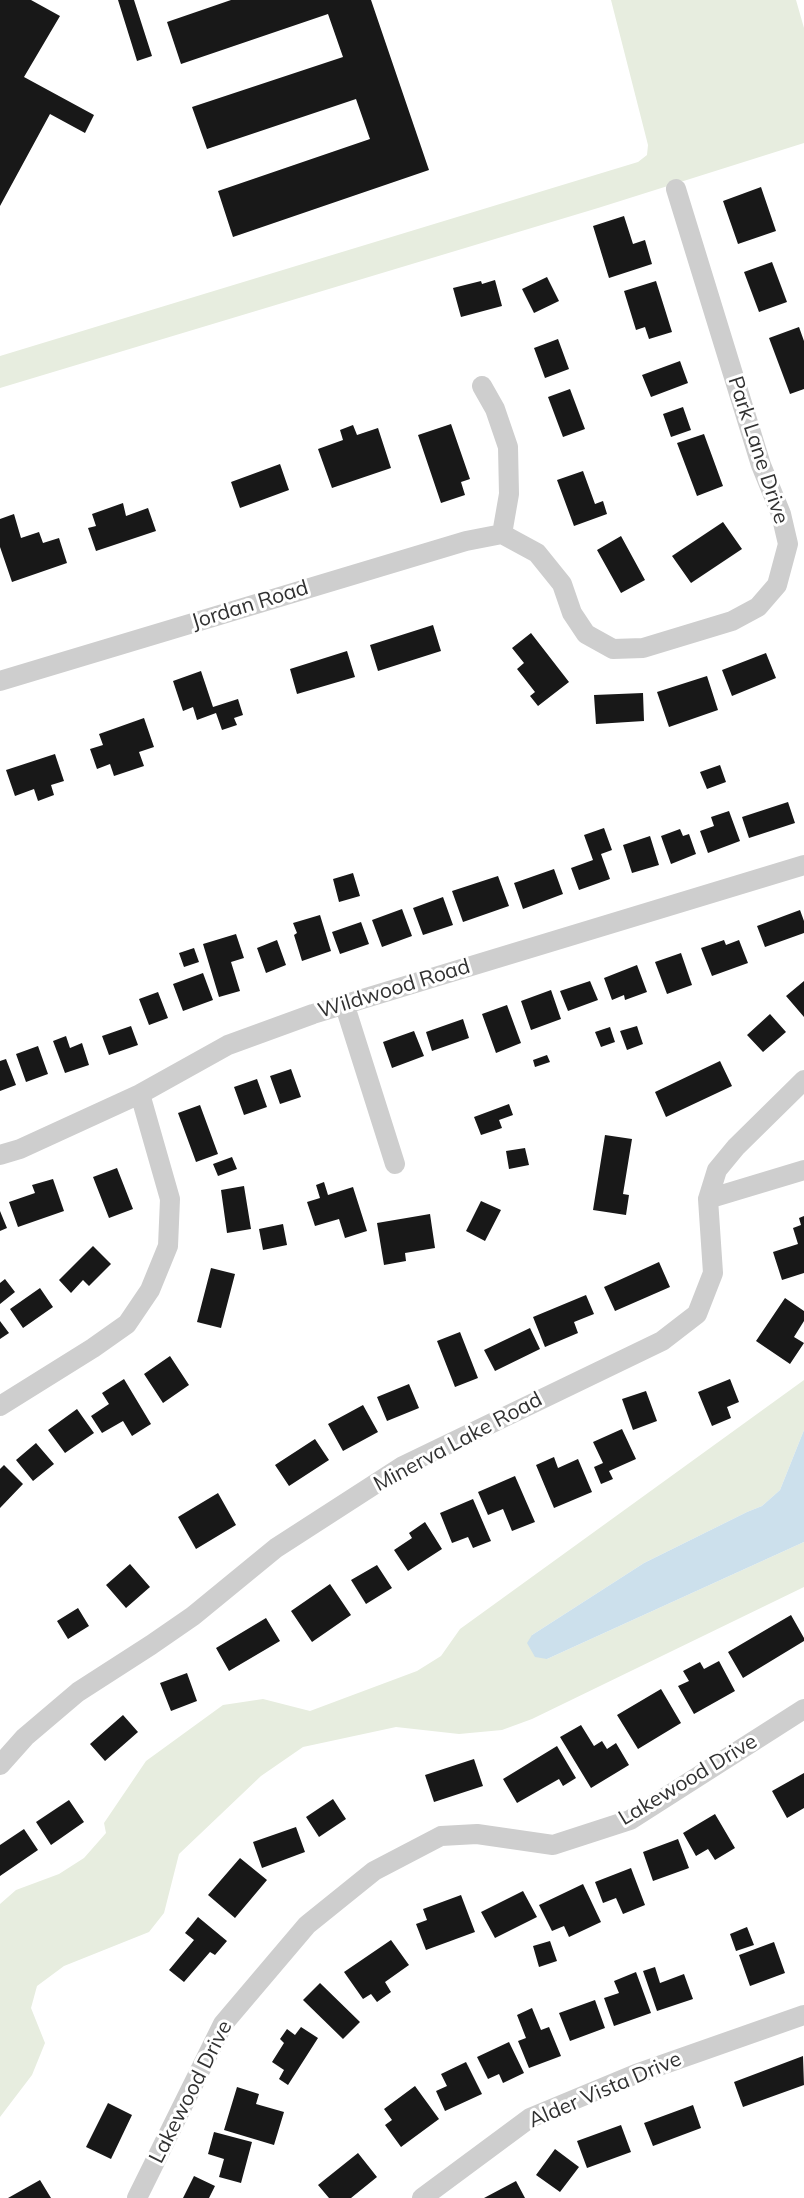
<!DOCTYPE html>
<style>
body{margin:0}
canvas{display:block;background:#fff}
</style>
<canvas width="804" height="2198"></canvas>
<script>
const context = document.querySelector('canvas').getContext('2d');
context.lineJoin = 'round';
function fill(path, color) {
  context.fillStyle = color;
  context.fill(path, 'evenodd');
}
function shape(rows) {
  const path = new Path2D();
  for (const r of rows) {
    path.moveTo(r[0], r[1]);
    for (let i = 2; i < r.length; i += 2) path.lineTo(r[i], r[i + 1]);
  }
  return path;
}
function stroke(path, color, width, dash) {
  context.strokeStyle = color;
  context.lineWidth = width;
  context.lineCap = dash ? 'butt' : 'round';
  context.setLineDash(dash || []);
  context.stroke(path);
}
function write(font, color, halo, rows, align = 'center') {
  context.font = font + ' Mulish,sans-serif';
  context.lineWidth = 6;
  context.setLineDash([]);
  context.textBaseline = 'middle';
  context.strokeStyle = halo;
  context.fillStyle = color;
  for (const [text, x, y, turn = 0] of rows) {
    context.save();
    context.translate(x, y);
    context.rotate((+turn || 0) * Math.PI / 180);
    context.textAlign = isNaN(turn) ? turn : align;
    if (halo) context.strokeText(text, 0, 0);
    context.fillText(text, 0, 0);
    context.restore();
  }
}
const green = shape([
 [611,0,796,0,804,28,804,143,598,208,0,388,0,356,638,162,647,155,648,145],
 [804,1380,804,1430,780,1490,762,1506,747,1512,644,1563,532,1635,547,1659,804,1542,804,1587,532,1719,502,1730,459,1734,396,1727,303,1747,261,1776,179,1854,164,1913,149,1932,64,1966,37,1986,31,2008,45,2043,32,2075,0,2117,0,1904,16,1890,59,1874,84,1858,106,1833,104,1823,146,1761,223,1705,263,1699,310,1711,417,1671,441,1656,460,1629]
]);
const water = shape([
 [804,1430,804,1542,547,1659,535,1657,527,1643,532,1635,644,1563,747,1512,762,1506,780,1490]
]);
const building = shape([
 [0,0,31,0,60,16,24,77,94,115,85,133,50,114,0,206],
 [118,0,134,0,152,56,137,61],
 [231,0,371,0,429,170,233,237,218,191,370,139,356,99,207,149,192,107,343,57,328,14,181,64,167,22],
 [761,187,776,231,738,244,723,201],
 [624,216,633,244,645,240,652,264,609,278,593,226],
 [772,262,787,302,759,312,744,272],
 [547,277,559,301,534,313,522,289],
 [495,280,502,306,461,317,453,288,481,281,482,284],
 [656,281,672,332,649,339,645,327,636,330,624,291],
 [799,327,804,341,804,389,790,394,769,338],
 [558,339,569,369,545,378,534,348],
 [680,361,688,383,651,397,642,375],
 [570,389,585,429,563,437,548,397],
 [683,407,691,430,671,437,663,414],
 [451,424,470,479,461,482,465,495,441,503,418,435],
 [353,425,357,435,378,428,391,468,332,488,318,449,343,440,340,430],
 [704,434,723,486,697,496,677,443],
 [280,464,289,490,240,508,231,482],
 [583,471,595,504,603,501,607,514,574,526,557,480],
 [123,503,126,516,148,508,156,531,96,551,88,528,96,526,92,514],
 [14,514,21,538,39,532,43,543,59,538,67,563,12,582,0,547,0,519],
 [723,522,742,549,691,583,672,556],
 [621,536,645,580,621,593,597,550],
 [433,625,441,651,378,671,370,645],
 [531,633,569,682,538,706,530,696,535,692,517,669,524,663,512,648],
 [347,651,355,677,297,694,290,669],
 [766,653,776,678,732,696,722,670],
 [201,671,213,707,238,699,243,715,234,718,237,725,222,730,216,713,197,720,193,707,183,711,173,681],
 [707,676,718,710,669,727,657,692],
 [643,693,644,721,596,724,594,695],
 [144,718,154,747,139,752,144,766,114,776,110,764,97,769,90,749,103,745,99,734],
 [55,754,64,781,51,785,54,795,38,801,34,789,15,796,6,770],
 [720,765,726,782,707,789,700,772],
 [788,802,795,823,749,838,742,817],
 [729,811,740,841,708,853,700,831,714,826,711,817],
 [604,828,612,850,601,854,610,879,579,890,571,868,593,860,584,835],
 [680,829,683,836,689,834,696,854,671,864,661,836],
 [650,836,659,865,632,873,623,845],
 [554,869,563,894,523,909,514,883],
 [353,873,360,896,339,902,333,879],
 [498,876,509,906,463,922,452,891],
 [443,897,453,925,423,935,413,908],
 [402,909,412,936,382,947,372,920],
 [800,910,804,921,804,933,765,947,757,926],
 [320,915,331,951,302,961,294,935,297,933,293,923],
 [361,922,369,944,340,954,332,932],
 [236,934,244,958,231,962,240,991,219,997,203,944],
 [277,940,286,965,266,973,257,948],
 [724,940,726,945,739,940,748,963,712,976,701,948],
 [194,948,199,962,184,967,179,953],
 [681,953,692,985,667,994,655,962],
 [637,965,647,992,625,1000,624,995,612,1000,604,978],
 [203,973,213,1000,183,1011,173,984],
 [590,981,598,1000,568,1011,560,991],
 [804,981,804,1017,786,996],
 [551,990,561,1019,531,1030,521,1001],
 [158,992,168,1018,149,1025,139,999],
 [507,1005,521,1043,496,1053,482,1014],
 [770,1014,786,1032,763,1052,747,1035],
 [463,1019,469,1038,432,1051,426,1032],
 [131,1026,138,1045,109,1055,102,1036],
 [637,1026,643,1044,627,1050,620,1031],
 [610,1027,615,1042,601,1047,595,1032],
 [414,1031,424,1056,392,1068,383,1042],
 [66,1036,70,1048,82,1043,89,1065,65,1073,53,1041],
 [38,1046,48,1074,26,1082,16,1054],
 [547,1055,550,1062,535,1067,533,1060],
 [6,1059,16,1085,0,1091,0,1061],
 [720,1061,732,1086,666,1117,655,1092],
 [291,1069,301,1097,280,1104,270,1076],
 [257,1079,267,1107,244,1115,234,1087],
 [509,1104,513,1115,499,1120,502,1128,481,1135,474,1117],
 [200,1105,218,1154,196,1162,178,1113],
 [605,1135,632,1139,623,1194,629,1195,626,1215,593,1210],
 [525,1148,529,1165,509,1169,506,1151],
 [232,1157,237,1169,218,1176,213,1164],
 [117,1168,133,1209,109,1218,93,1177],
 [53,1179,64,1211,18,1227,9,1202,35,1193,32,1185],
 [324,1182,328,1195,353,1187,367,1231,345,1238,339,1219,315,1226,307,1202,320,1198,316,1185],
 [244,1186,251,1229,227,1233,221,1190],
 [481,1201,501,1210,485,1241,466,1231],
 [0,1211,7,1228,0,1231],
 [430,1214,435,1248,405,1253,406,1261,384,1265,377,1223],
 [804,1216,804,1273,782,1280,773,1252,798,1244,793,1228,801,1225,799,1218],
 [283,1224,287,1245,263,1250,259,1229],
 [93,1246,111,1264,89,1286,83,1280,71,1293,59,1280],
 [659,1262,670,1287,615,1311,604,1287],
 [211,1268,235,1274,221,1328,197,1322],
 [5,1279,15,1292,0,1304,0,1283],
 [40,1288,53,1307,23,1328,10,1309],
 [586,1295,594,1314,574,1322,578,1333,545,1347,533,1317],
 [785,1298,804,1311,804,1321,794,1337,804,1343,790,1364,756,1341],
 [0,1321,9,1333,0,1339],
 [530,1328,540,1349,495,1371,484,1350],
 [460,1332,478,1378,455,1387,437,1341],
 [170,1356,189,1385,163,1403,144,1374],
 [124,1379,151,1424,132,1436,123,1421,102,1433,91,1416,109,1404,102,1393],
 [730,1379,739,1402,727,1407,731,1418,712,1426,698,1392],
 [409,1384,419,1408,387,1421,377,1397],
 [646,1391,657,1421,633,1430,622,1399],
 [363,1405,378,1432,343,1451,328,1424],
 [77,1409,94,1433,65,1453,48,1430],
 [622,1429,636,1459,609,1471,613,1479,601,1484,594,1467,603,1463,593,1442],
 [315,1439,329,1460,289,1486,275,1465],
 [36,1443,54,1464,33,1481,16,1460],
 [554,1457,558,1468,578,1459,592,1492,554,1508,536,1465],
 [4,1465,23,1484,0,1508,0,1469],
 [515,1476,535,1522,512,1531,503,1509,488,1515,478,1492],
 [218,1493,236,1525,196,1549,178,1517],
 [473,1499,491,1541,473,1548,468,1537,452,1543,440,1513],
 [425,1522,442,1549,408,1571,394,1550,412,1538,409,1533],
 [130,1564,150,1587,126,1608,106,1585],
 [377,1565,392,1588,366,1604,351,1580],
 [330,1584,351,1615,312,1642,291,1611],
 [78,1608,89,1626,68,1639,57,1621],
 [791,1615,804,1638,804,1641,743,1678,728,1652],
 [266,1618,280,1641,229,1671,216,1648],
 [719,1661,735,1691,694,1714,678,1686,689,1681,683,1671,700,1662,704,1669],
 [187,1673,197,1701,171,1711,160,1683],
 [661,1689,681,1723,638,1749,617,1715],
 [123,1715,138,1732,105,1761,90,1744],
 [581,1725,594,1746,602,1741,607,1749,616,1743,629,1765,591,1788,560,1737],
 [557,1746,576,1778,563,1786,559,1779,517,1803,503,1779],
 [474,1759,483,1786,434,1802,425,1775],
 [804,1773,804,1808,787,1818,772,1791],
 [333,1799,346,1819,319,1837,306,1817],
 [69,1800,84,1822,51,1845,36,1822],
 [715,1814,735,1848,715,1860,708,1849,696,1856,683,1833],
 [296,1827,305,1852,262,1868,253,1842],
 [24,1829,38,1850,0,1876,0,1845],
 [678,1839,689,1868,653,1881,643,1852],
 [240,1858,267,1880,235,1918,208,1895],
 [631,1868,645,1905,623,1914,616,1898,603,1903,595,1882],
 [583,1884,601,1922,569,1937,564,1926,552,1931,539,1905],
 [523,1891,537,1917,495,1938,481,1912],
 [461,1895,475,1932,426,1950,416,1924,427,1920,423,1909],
 [198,1917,227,1941,215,1955,210,1952,184,1982,169,1970,194,1940,185,1933],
 [747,1927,754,1945,736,1951,730,1934],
 [391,1940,409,1965,385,1982,391,1992,377,2002,371,1994,363,1999,344,1972],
 [550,1941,557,1961,539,1967,533,1946],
 [774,1942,785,1973,750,1986,739,1955],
 [655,1967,660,1983,684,1974,693,1999,657,2011,643,1971],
 [636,1972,651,2013,614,2026,604,1998,619,1993,614,1981],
 [320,1983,360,2022,343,2039,303,2000],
 [595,2000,605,2028,570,2041,559,2013],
 [532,2008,541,2030,549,2027,561,2056,529,2068,518,2041,526,2038,517,2015],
 [301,2027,318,2038,288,2085,279,2079,284,2070,272,2062,284,2043,280,2039,287,2029,295,2035],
 [509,2042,524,2073,503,2083,499,2074,488,2079,477,2057],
 [803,2056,804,2085,743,2107,734,2082],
 [466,2062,482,2094,445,2111,436,2091,447,2086,441,2074],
 [415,2086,439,2119,401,2147,385,2125,392,2120,384,2109],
 [237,2087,259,2094,256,2104,284,2112,274,2145,224,2130],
 [108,2103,132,2115,111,2159,86,2147],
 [693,2105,701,2128,653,2146,644,2123],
 [621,2125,631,2152,587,2168,577,2141],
 [214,2132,252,2142,241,2183,219,2177,224,2159,208,2154],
 [555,2149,579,2167,560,2192,536,2175],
 [358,2153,377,2177,351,2198,329,2198,318,2185],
 [194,2176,215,2186,209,2198,183,2198],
 [40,2180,51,2198,8,2198],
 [516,2181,525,2198,484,2198]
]);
const minor = shape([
 [482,386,495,409,508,447,509,494,502,534],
 [502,534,537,553,562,584,572,613,586,634,613,649,643,648,732,621,758,607,777,585,788,544,781,514,761,465,676,189],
 [0,681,466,541,502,534],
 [344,1003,395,1164],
 [0,1155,20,1149,140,1094,228,1045,313,1014,804,865],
 [708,1199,804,1170],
 [0,1406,93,1348,127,1324,150,1290,168,1246,170,1199,140,1094],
 [0,1765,25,1737,78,1692,151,1645,193,1616,276,1548,403,1466,662,1341,697,1314,713,1273,708,1199,717,1170,736,1147,804,1080],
 [137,2198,223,2024,307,1925,374,1871,441,1836,477,1834,553,1845,630,1820,804,1709],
 [422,2198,530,2118,636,2074,804,2015]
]);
const streetNames = [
 ["Park Lane Drive",758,450,72],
 ["Jordan Road",250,605,-17],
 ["Wildwood Road",394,989,-17],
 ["Minerva Lake Road",458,1442,-28],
 ["Lakewood Drive",688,1780,-31],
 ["Alder Vista Drive",605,2090,-23],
 ["Lakewood Drive",191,2092,-63]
];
fill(green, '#e7eddf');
fill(water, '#cce0ec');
fill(building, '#181818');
stroke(minor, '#cecece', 20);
write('21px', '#313131', '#fff', streetNames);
</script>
